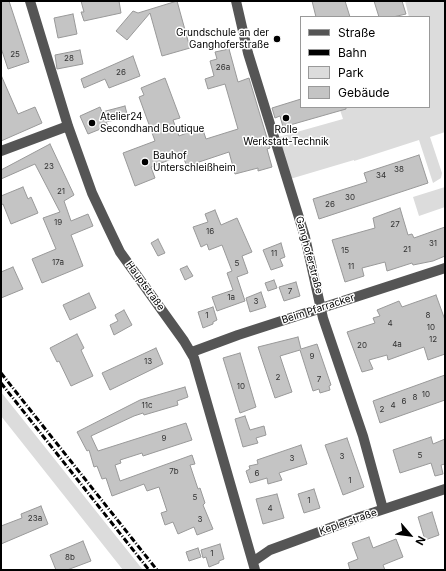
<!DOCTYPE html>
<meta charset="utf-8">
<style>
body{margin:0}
#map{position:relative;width:446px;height:571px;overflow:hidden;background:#fff;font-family:Inter,sans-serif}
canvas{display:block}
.frame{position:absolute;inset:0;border:2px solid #000;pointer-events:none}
.legend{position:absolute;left:300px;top:16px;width:130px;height:92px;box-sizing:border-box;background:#fff;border:1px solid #999;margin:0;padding:5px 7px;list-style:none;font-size:12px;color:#000}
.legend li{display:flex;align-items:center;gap:8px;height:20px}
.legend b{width:20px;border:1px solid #999}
.north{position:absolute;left:390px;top:515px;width:40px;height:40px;-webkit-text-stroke:3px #fff;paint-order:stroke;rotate:118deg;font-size:11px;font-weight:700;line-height:16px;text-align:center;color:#000}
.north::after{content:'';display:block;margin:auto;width:14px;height:18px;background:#000;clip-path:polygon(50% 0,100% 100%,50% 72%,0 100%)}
</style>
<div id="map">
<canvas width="446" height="571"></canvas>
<div class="frame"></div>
<ul class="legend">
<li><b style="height:5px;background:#555"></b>Straße</li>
<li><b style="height:5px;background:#000"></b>Bahn</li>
<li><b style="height:11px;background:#dcdcdc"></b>Park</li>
<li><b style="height:11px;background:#c4c4c4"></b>Gebäude</li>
</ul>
<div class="north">N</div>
</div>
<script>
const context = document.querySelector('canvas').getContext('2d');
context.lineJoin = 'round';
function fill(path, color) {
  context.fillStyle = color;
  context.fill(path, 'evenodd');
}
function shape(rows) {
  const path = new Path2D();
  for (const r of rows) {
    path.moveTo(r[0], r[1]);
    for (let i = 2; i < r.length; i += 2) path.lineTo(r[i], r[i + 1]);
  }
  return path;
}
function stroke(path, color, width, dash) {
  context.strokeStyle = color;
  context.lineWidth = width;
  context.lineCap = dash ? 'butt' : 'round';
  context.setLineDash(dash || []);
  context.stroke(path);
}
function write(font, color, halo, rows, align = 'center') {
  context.font = font + ' Inter,sans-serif';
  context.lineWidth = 3;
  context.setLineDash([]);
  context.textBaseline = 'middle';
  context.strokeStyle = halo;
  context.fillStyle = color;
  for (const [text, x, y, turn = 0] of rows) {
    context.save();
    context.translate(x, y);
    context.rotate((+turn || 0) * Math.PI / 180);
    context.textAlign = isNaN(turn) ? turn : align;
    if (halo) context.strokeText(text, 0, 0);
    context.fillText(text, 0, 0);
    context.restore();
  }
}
const green = shape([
 [405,1,445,1,445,132,430,137,442,173,441,178,433,183,419,140,354,161,354,160,290,179,279,137,343,119,339,107,429,107,429,17,409,17],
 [445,187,445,207,419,216,413,197],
 [1,392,143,570,123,570,1,416]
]);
const building = shape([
 [1,1,9,1,29,62,8,69,1,48,1,1],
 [81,1,119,1,121,13,84,21,81,12,84,12,81,1],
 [177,1,190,48,162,56,150,13,127,40,116,31,133,11,138,13,177,1],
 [312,1,345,1,350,17,316,17,312,1],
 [374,1,402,1,406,14,393,17,379,17,374,1],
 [73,14,77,34,58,38,54,18,73,14],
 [229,49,238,82,249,78,270,148,267,149,272,167,258,171,258,168,235,174,229,152,187,166,182,155,151,167,155,178,135,186,123,153,155,141,139,97,144,95,141,88,165,78,180,118,173,120,179,136,202,127,206,139,238,129,225,84,208,89,205,79,214,76,210,61,217,59,215,52,229,49],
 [80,50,83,64,57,69,55,55,80,50],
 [133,56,140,76,109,88,105,79,84,88,81,79,133,56],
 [1,75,18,114,35,107,42,123,1,141,1,75],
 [301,99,301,107,346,107,346,109,283,127,280,116,275,118,272,108,301,99],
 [125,106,127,114,122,116,123,118,106,122,108,126,88,134,80,116,100,107,102,112,125,106],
 [50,144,74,195,64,201,71,221,88,214,93,226,71,235,83,266,42,283,32,259,56,249,43,218,60,212,35,164,1,179,1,170,50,144],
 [419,155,428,183,319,219,313,199,367,182,364,173,419,155],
 [23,187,28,199,31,197,38,213,11,224,3,204,1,205,1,196,23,187],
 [400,208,408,235,412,234,414,238,445,227,445,256,433,261,413,265,412,263,387,271,385,262,362,268,364,276,345,282,332,240,375,228,373,218,400,208],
 [215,210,221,225,237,218,252,252,242,256,248,273,237,277,245,301,217,311,212,297,233,290,227,273,232,271,222,245,209,250,207,244,201,247,193,227,208,222,205,214,215,210],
 [158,239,165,253,158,256,151,243,158,239],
 [281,243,285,257,280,259,283,266,271,270,263,250,281,243],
 [187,266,193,276,185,280,180,269,187,266],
 [13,267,23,289,1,298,1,272,13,267],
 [274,280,277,288,268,291,265,283,274,280],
 [296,282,300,296,284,301,279,287,296,282],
 [261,292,266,307,250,312,246,298,261,292],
 [89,293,96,308,70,320,63,305,89,293],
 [436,295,445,320,445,354,428,360,424,347,388,360,387,355,369,360,373,369,362,372,347,332,375,323,373,318,380,316,377,310,399,301,402,307,436,295],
 [213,307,217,320,213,322,213,324,203,328,198,312,213,307],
 [124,310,132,325,114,335,110,325,118,321,115,315,124,310],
 [77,334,84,348,81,350,93,376,71,386,59,361,57,362,50,348,77,334],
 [298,337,301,349,317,344,331,385,329,386,330,390,320,393,319,389,313,391,300,350,280,356,292,392,275,398,258,347,298,337],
 [156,348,163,364,110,390,102,373,156,348],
 [240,353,256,407,240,413,223,358,240,353],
 [445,375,445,400,380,423,373,401,445,375],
 [185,387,188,397,177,401,178,405,144,415,143,413,134,416,91,436,98,451,186,423,192,440,143,456,142,453,120,460,121,463,115,465,120,481,192,455,195,464,190,465,198,489,200,488,205,503,203,505,213,529,197,535,194,527,178,534,173,522,165,525,161,513,167,511,159,487,147,491,144,484,112,496,106,478,102,479,97,466,94,467,89,450,87,451,77,432,140,400,185,387],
 [245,416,250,430,264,426,266,435,256,438,258,443,243,447,235,419,245,416],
 [431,437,433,444,445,439,445,464,441,465,443,474,435,476,431,463,400,473,393,450,431,437],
 [347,438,364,487,343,495,325,445,347,438],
 [301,445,307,464,279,473,282,480,268,484,267,478,250,483,246,471,250,469,249,466,258,464,257,460,301,445],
 [314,489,320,508,304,513,298,494,314,489],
 [277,494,284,518,263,524,256,499,277,494],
 [41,506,48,524,1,544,1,526,22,518,21,514,41,506],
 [432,512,439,535,425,540,418,517,432,512],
 [369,537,373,548,396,539,403,557,383,565,385,570,350,570,348,563,358,559,352,543,369,537],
 [83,541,91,561,67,570,56,570,50,555,83,541],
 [220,544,224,559,219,561,219,563,209,567,206,557,203,558,201,550,220,544],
 [198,548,201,557,189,561,186,552,198,548]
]);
const minor = shape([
 [30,1,68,126,92,193,108,227,120,252,184,341,194,358,255,570],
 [236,1,248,53,305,237,323,318,363,436,383,509],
 [1,151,68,126],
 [192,352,238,335,445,268],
 [254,561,270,550,360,517,445,489]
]);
const rail = shape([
 [1,373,157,570],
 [1,383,149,570]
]);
const markers = [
 [277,39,4,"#000"],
 [286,118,4,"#000"],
 [92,123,4,"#000"],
 [145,162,4,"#000"]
];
const numberNames = [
 ["25",15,55],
 ["28",69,59],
 ["26a",223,68],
 ["26",121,73],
 ["23",49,167],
 ["38",399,170],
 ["34",381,176],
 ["21",61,192],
 ["30",350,198],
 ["26",330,205],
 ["19",58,223],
 ["27",395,225],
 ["16",210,232],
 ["31",433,244],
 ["21",407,250],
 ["15",345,251],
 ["11",274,254],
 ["17a",58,263],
 ["5",237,264],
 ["11",351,267],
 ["7",290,292],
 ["1a",231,298],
 ["3",256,302],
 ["1",207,316],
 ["8",428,316],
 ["4",390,324],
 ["10",431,328],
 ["12",433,340],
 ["4a",397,345],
 ["20",362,346],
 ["9",312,357],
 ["13",148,362],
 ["2",278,378],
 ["7",319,380],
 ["10",241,387],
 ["10",426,395],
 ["8",415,398],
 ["6",404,402],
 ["11c",147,406],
 ["4",393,406],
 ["2",382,410],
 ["9",164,439],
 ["5",420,456],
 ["3",342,457],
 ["3",292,459],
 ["7b",174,472],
 ["6",257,474],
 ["1",350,481],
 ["5",195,498],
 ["1",309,501],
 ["4",270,509],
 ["23a",35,519],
 ["3",200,520],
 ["1",212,554],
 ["8b",70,558]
];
const poiNames = [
 ["Grundschule an der",269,33,"right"],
 ["Ganghoferstraße",269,45,"right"],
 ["Atelier24",100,117],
 ["Secondhand Boutique",100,129],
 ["Rolle",286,130,"center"],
 ["Werkstatt-Technik",286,142,"center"],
 ["Bauhof",153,156],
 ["Unterschleißheim",153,168]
];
const streetNames = [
 ["Ganghoferstraße",309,255,75],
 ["Hauptstraße",145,286,54],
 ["Beim Pfarracker",318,309,-18],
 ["Keplerstraße",348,522,-19]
];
fill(green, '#dcdcdc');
fill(building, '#c4c4c4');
stroke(building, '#999', 1);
stroke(minor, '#555', 10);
stroke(rail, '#000', 3, [6, 2, 1, 2]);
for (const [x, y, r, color] of markers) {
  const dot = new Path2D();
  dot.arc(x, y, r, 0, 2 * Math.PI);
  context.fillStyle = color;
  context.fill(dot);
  stroke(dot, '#fff', 1.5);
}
write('8px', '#313131', null, numberNames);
write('10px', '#000', '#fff', poiNames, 'left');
write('10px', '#000', '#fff', streetNames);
</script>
